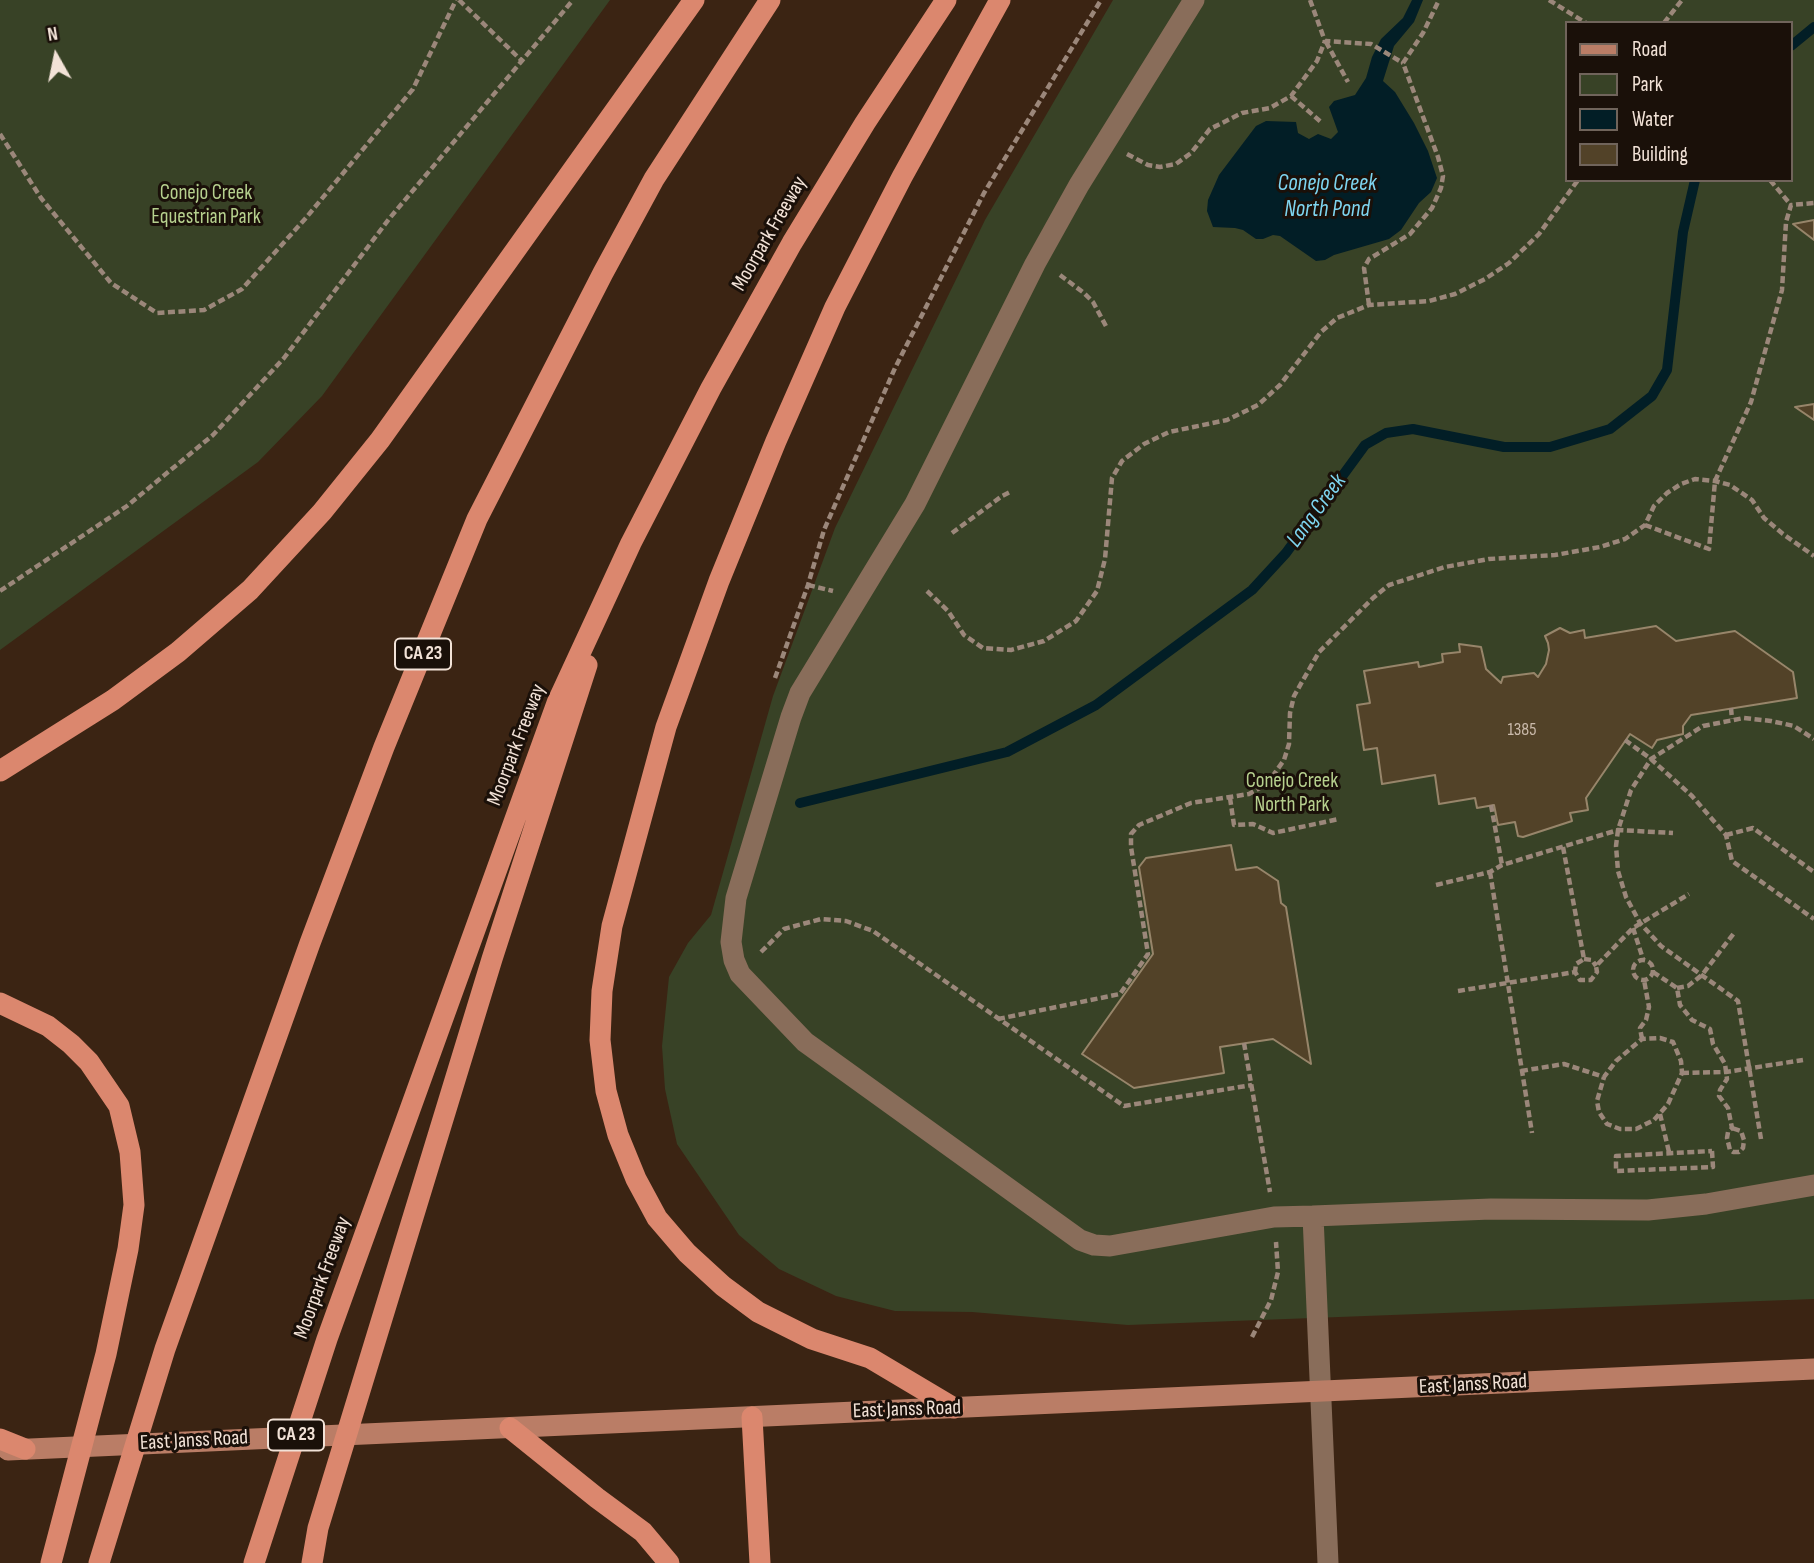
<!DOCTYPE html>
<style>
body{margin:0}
#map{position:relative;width:1814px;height:1563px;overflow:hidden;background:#3b2413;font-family:"Sofia Sans Condensed",sans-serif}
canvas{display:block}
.legend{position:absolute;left:1565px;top:21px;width:228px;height:161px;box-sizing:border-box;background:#1a1009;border:2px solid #70645b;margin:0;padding:9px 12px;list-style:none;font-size:21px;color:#f2e2d7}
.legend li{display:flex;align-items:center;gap:14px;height:35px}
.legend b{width:35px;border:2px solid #70645b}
.north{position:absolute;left:21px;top:21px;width:70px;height:70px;-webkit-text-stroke:5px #1a1009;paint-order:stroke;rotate:351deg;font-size:19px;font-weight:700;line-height:28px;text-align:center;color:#f2e2d7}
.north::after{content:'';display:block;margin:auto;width:24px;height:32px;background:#f2e2d7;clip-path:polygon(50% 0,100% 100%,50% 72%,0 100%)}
</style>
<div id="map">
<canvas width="1814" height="1563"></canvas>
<ul class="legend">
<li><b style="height:9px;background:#ba7d66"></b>Road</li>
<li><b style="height:19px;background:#384226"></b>Park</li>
<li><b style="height:19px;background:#021e26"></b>Water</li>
<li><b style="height:19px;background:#524228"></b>Building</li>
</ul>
<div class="north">N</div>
</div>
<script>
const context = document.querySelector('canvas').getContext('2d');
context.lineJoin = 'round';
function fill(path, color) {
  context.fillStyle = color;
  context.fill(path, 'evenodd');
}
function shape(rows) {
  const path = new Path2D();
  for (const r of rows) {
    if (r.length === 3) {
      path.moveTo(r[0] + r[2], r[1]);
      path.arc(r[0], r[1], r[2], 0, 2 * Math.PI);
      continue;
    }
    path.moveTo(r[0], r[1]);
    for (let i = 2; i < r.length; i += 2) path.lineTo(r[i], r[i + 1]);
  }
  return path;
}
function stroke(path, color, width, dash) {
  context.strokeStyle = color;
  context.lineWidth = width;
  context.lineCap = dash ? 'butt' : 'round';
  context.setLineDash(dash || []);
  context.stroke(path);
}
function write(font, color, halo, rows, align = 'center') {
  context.font = font + ' "Sofia Sans Condensed",sans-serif';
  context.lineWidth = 6;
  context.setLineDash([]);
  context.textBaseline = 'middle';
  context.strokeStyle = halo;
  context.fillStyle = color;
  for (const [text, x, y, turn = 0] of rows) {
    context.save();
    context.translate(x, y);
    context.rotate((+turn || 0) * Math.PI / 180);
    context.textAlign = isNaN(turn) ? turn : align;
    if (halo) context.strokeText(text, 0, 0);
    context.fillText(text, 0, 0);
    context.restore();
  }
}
const green = shape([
 [0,0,610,0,322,396,258,462,0,650],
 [1113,0,1814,0,1814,1299,1128,1325,972,1312,895,1311,836,1296,779,1269,739,1235,677,1144,665,1089,662,1046,669,977,688,943,711,915,773,696,835,528,985,220],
 [1567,23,1791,23,1791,180,1567,180]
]);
const water = shape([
 [1412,0,1423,0,1414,22,1394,46,1383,81,1395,92,1414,123,1428,151,1437,178,1431,192,1419,203,1401,230,1389,239,1334,255,1325,260,1316,261,1280,236,1273,235,1263,239,1256,239,1243,230,1235,228,1213,227,1207,211,1208,200,1219,175,1256,126,1266,121,1296,122,1298,133,1309,139,1318,134,1331,139,1338,132,1329,107,1334,101,1355,95,1366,78,1372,57,1381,39,1403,18]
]);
const stream = shape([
 [1791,46,1814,27],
 [800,803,1007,752,1096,705,1252,590,1286,553,1365,445,1386,433,1413,429,1504,447,1550,447,1610,429,1652,396,1667,370,1683,232,1695,180]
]);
const building = shape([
 [1814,220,1814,240,1793,224,1814,220],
 [1814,404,1814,420,1795,407,1814,404],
 [1656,626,1676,641,1735,631,1793,672,1797,698,1691,715,1683,726,1683,734,1657,740,1652,748,1630,734,1586,798,1588,810,1570,813,1572,821,1523,837,1518,836,1515,822,1498,825,1494,805,1477,808,1475,798,1439,804,1435,775,1382,784,1377,748,1364,750,1357,705,1370,703,1364,671,1418,662,1419,667,1443,662,1442,654,1460,652,1459,644,1481,647,1486,669,1501,683,1503,677,1534,673,1538,677,1546,664,1549,650,1548,643,1545,636,1560,628,1570,633,1584,630,1585,638,1656,626],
 [1231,845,1236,870,1257,867,1278,881,1281,903,1286,907,1311,1064,1273,1039,1220,1047,1224,1073,1134,1088,1082,1054,1153,954,1139,867,1146,858,1231,845]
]);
const path = shape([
 [459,0,522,61],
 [1310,0,1325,41,1371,44,1403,63],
 [1549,0,1586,23],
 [1664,23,1682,0],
 [1326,42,1348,82],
 [1291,96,1321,122],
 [0,134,41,198,111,283,157,313,204,310,242,289,305,219,413,89,456,0],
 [1127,154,1148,165,1160,167,1176,164,1191,153,1210,129,1242,113,1270,108,1291,96,1317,61,1325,41],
 [1770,180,1791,205],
 [1060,275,1084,293,1093,302,1107,328],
 [1369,305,1364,268,1369,259,1410,234,1432,208,1441,188,1443,176,1438,157,1403,63,1423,33,1439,0],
 [1645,525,1709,549,1715,481,1751,402,1782,290,1786,222,1791,205,1814,203],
 [952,533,1002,496,1012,491],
 [808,585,833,591],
 [0,591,127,506,213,435,284,358,389,219,573,0],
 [927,591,948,611,964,635,983,648,1011,650,1044,641,1076,621,1097,591,1105,559,1112,478,1122,461,1144,444,1169,432,1227,420,1258,405,1280,385,1321,332,1337,318,1369,305,1429,301,1455,294,1485,279,1509,263,1539,234,1578,180],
 [775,678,808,585,824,530,895,368,984,193,1101,0],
 [1731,708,1732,719],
 [1625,740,1651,759,1692,796,1726,835,1732,861,1814,919],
 [1230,798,1234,825,1253,824,1273,833,1339,819],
 [1491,805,1502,865],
 [1726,835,1753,828,1814,872],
 [1563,847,1584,959,1576,964,1575,972],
 [1490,872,1532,1133],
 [1436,885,1490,872,1502,865,1618,830,1673,833],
 [1633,928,1643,959],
 [761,952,784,929,821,919,846,921,873,931,1124,1106,1252,1085],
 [1584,959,1592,960,1596,966],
 [1643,970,10],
 [1653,972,1677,988,1680,1005,1692,1020,1710,1029,1713,1044,1725,1064,1727,1079,1720,1090,1719,1096,1728,1108,1732,1128,1728,1132,1727,1138,1730,1150,1733,1152,1739,1152,1743,1148,1744,1140,1741,1131,1732,1128],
 [1677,988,1688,986,1702,975,1734,933],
 [1458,991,1575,972,1580,980,1591,980,1597,972,1596,966,1633,928,1689,894],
 [998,1019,1120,994,1148,954,1131,847,1131,834,1139,825,1191,803,1249,794,1267,784,1284,760,1289,744,1290,713,1294,696,1319,652,1373,598,1389,585,1445,567,1489,559,1555,555,1600,547,1625,539,1645,525,1654,506,1667,493,1681,484,1695,479,1715,481,1730,485,1752,500,1764,518,1783,534,1814,556],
 [1642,1039,1640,1028,1646,1020,1649,1007,1644,980],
 [1244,1043,1270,1192],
 [1521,1071,1564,1064,1604,1077,1616,1061,1642,1039,1660,1038,1673,1042,1681,1061,1682,1073,1668,1104,1654,1120,1636,1129,1620,1129,1607,1124,1599,1112,1597,1101,1604,1077],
 [1682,1073,1726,1072,1803,1060],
 [1660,1114,1669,1152],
 [1761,1139,1738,1001,1661,946,1640,923,1626,897,1618,871,1616,846,1618,830,1631,790,1651,759,1703,726,1744,718,1771,721,1794,726,1814,739],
 [1712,1151,1713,1167,1616,1171,1616,1156,1712,1151],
 [1252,1337,1271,1300,1278,1272,1276,1242]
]);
const minor = shape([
 [1194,0,1079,185,1035,264,915,504,800,693,791,717,736,898,731,942,734,960,740,974,805,1042,1080,1240,1094,1245,1110,1246,1274,1217,1313,1216],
 [1328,1563,1313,1216,1491,1209,1648,1210,1706,1204,1814,1185]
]);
const major = shape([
 [8,1450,1814,1369]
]);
const highway = shape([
 [0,771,113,700,178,652,250,590,322,512,380,440,694,0],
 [0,1003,48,1026,71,1044,89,1062,119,1106,130,1152,134,1205,128,1249,106,1354,51,1563],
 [954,1408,870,1358,812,1339,758,1312,723,1286,687,1253,657,1218,636,1179,618,1135,606,1091,600,1040,602,991,612,926,666,727,719,581,776,441,835,307,902,177,1000,0],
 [752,1417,760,1563],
 [510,1428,597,1498,643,1532,669,1563],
 [0,1439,25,1449],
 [99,1563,165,1349,310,943,384,747,477,519,603,273,654,179,770,0],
 [254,1563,327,1339,557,703,631,543,711,388,792,243,865,123,946,0],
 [312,1563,318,1528,492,959,587,665]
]);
const numberNames = [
 ["1385",1522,730]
];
const shields = [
 [423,654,56],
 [296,1435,56]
];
const shieldNames = [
 ["CA 23",423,654],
 ["CA 23",296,1435]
];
const parkNames = [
 ["Conejo Creek",206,194],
 ["Equestrian Park",206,218],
 ["Conejo Creek",1292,782],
 ["North Park",1292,806]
];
const streetNames = [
 ["Moorpark Freeway",770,234,-60],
 ["Moorpark Freeway",517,745,-69],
 ["Moorpark Freeway",323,1278,-70],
 ["East Janss Road",1473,1385,-3],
 ["East Janss Road",907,1410,-2],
 ["East Janss Road",194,1441,-3]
];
const waterNames = [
 ["Conejo Creek",1327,184],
 ["North Pond",1327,210],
 ["Lang Creek",1317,511,-54]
];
fill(green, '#384226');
fill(water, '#021e26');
stroke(stream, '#021e26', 10);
fill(building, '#524228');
stroke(building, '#97856a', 2);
stroke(path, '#9b877a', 4.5, [7, 3.5]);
stroke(minor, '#896d5a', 21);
stroke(major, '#ba7d66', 21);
stroke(highway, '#db876e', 21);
write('18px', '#cabaab', null, numberNames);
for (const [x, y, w] of shields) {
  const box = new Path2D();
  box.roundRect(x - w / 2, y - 15.5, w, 31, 5);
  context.fillStyle = '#1a1009';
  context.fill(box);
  stroke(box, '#f2e2d7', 2);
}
write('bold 19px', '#f2e2d7', null, shieldNames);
write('21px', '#b6d08e', '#1a1009', parkNames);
write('21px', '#f2e2d7', '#1a1009', streetNames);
write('italic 23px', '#7ed5f0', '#1a1009', waterNames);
</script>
